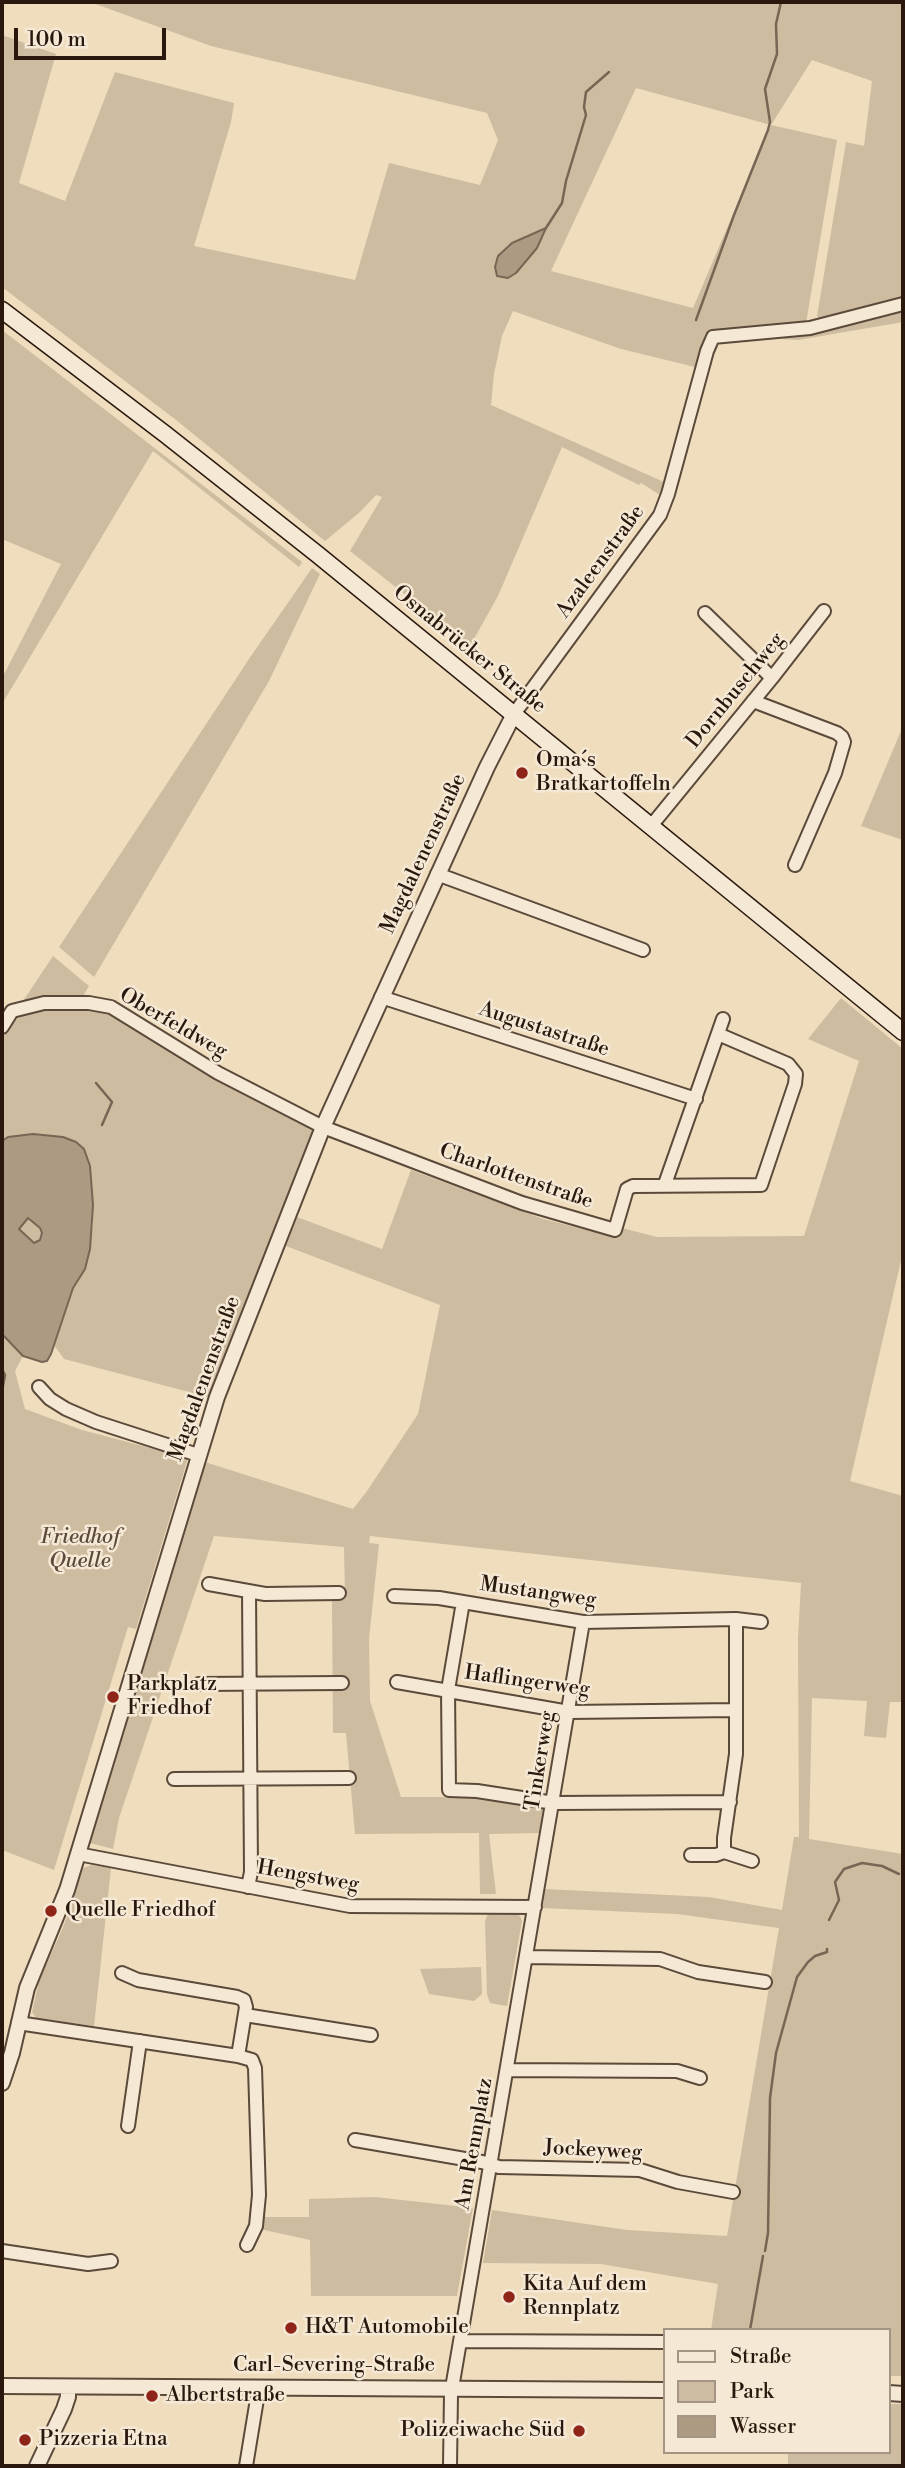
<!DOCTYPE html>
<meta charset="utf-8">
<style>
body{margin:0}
#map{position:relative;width:905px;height:2468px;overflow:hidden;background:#efddbe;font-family:"Libre Bodoni",serif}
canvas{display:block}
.frame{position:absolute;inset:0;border:4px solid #2a180e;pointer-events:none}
.legend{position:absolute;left:663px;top:2328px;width:228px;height:126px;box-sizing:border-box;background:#f5e9d5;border:2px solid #a49585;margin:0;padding:9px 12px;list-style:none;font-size:21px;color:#2a180e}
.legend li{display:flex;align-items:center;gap:14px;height:35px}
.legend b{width:35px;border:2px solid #a49585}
.scale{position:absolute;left:14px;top:28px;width:152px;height:32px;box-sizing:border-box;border:4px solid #2a180e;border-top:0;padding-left:9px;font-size:21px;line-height:24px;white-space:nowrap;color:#2a180e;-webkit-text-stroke:5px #f5e9d5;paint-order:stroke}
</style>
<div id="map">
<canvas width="905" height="2468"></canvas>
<div class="frame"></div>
<ul class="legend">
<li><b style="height:9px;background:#f5e9d5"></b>Straße</li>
<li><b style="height:19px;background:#cebca0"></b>Park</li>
<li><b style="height:19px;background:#ac9a82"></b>Wasser</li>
</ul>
<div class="scale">100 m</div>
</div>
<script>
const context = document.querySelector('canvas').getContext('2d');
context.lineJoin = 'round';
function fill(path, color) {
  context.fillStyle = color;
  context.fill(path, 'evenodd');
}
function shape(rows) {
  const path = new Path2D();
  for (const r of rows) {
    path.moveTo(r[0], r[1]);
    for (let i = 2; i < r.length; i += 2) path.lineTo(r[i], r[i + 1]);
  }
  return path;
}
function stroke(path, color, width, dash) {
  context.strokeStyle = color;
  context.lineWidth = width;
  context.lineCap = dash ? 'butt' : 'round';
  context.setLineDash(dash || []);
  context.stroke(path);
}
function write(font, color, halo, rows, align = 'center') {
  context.font = font + ' "Libre Bodoni",serif';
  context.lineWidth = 5;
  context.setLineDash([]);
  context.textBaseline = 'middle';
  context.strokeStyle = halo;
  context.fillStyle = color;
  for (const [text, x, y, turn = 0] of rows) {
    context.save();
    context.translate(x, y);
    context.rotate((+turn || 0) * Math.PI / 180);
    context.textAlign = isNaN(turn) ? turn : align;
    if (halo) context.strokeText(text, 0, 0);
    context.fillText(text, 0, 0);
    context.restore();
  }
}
const green = shape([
 [90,2,903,2,903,299,820,320,817,316,846,142,864,146,872,81,812,60,771,125,837,140,806,323,711,330,705,334,695,367,621,349,513,311,502,336,494,374,491,405,664,482,660,495,641,483,639,485,562,447,498,596,470,646,350,551,382,497,376,495,360,512,325,541,176,420,2,287,2,35,56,54,19,183,65,201,115,72,234,103,231,122,194,246,355,280,389,163,480,185,498,140,487,113,211,46],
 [636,88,771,125,693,308,551,271],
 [903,310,903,322,798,340,779,339,831,329],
 [2,330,302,562,299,567,153,451,2,704,2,678,61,564,2,539],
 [312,568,320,574,269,681,94,977,59,947,251,656],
 [903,726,903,840,861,826],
 [53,956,89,986,82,998,23,1001],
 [841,998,903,1049,903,1252,850,1481,903,1496,903,1702,890,1702,886,1738,864,1736,867,1701,812,1698,809,1839,903,1854,903,2376,889,2376,889,2330,711,2330,718,2284,601,2264,483,2263,492,2210,627,2230,727,2236,779,1928,677,1914,541,1908,544,1889,709,1897,782,1910,794,1837,799,1837,798,1639,801,1583,370,1536,369,1543,379,1544,369,1639,370,1701,401,1797,479,1797,544,1808,540,1833,489,1834,496,1894,480,1894,479,1833,355,1834,346,1733,333,1733,332,1597,345,1596,344,1547,214,1536,119,1818,113,1849,90,1843,205,1462,353,1509,367,1491,418,1414,440,1305,286,1246,297,1217,382,1249,411,1170,543,1219,619,1238,622,1228,657,1237,804,1236,859,1061,808,1039],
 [88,1007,111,1011,311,1123,314,1129,208,1397,64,1359,54,1345,67,1304,73,1288,85,1269,90,1249,93,1220,90,1166,63,1137,33,1134,9,1137,2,1141,2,1039,18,1015,46,1008],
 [29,1217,40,1228,42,1234,40,1240,33,1243,19,1229,23,1221],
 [2,1334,23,1356,15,1371,25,1409,82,1430,188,1458,136,1629,128,1627,54,1870,2,1850],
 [92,1865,111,1868,94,2026,36,2018,32,2012,39,1981,64,1925,83,1868],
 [514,1913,520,1916,522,1921,507,2006,490,2003,487,1994,485,1921,488,1914],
 [481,1967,482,1994,474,2001,429,1994,420,1969],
 [375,2197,473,2208,457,2296,311,2296,310,2240,260,2229,261,2217,309,2217,309,2199],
 [889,2404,903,2404,903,2466,788,2466,788,2452,889,2452]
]);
const water = shape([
 [546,228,537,248,516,273,508,278,497,276,495,267,498,256,512,243,546,228],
 [33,1134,63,1137,76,1142,84,1149,90,1166,93,1205,90,1249,85,1269,73,1288,51,1354,47,1361,42,1362,23,1356,2,1334,2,1141,8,1137,33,1134],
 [28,1218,40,1228,42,1233,40,1240,34,1243,19,1229,28,1218]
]);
const stream = shape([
 [546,228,562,203,566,181,586,115,584,107,586,92,609,72],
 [696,320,734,215,768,130,770,122,765,89,777,54,776,24,781,2],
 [96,1083,112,1102,102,1125],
 [2,1369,5,1375,2,1391],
 [829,1920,839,1900,835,1882,844,1869,862,1863,882,1866,899,1874],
 [765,2251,768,2233,770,2098,776,2053,797,1977,808,1962,815,1956,827,1952,827,1949],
 [750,2330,763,2256]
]);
const minor = shape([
 [705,613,772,678],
 [753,701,837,733,842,737,844,742,835,773,795,865],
 [514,714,660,515,668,494,707,351,713,337,810,328,903,304],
 [651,826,772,678,824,611],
 [437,874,643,950],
 [381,997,696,1099],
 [2,1027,12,1011,44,1003,89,1003,111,1007,218,1073,323,1127,522,1203,615,1230,627,1189,633,1186,761,1185,795,1084,796,1074,788,1064,718,1034],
 [665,1184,723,1019],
 [39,1387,50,1399,66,1409,96,1422,198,1455],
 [209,1584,265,1594,339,1593],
 [394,1596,439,1598,583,1622,736,1619,761,1622],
 [463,1602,448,1690,449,1790,477,1791,554,1803,730,1802],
 [736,1619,736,1754,724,1838,724,1852,752,1861],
 [397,1682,569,1712,736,1710],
 [199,1684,342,1683],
 [174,1779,349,1778],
 [78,1854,350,1906,535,1907],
 [691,1855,716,1855,724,1852],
 [248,1887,251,1872,249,1591],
 [527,1957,660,1959,698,1972,765,1982],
 [122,1973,138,1980,237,1997,244,2000,246,2007,238,2056],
 [245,2015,371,2035],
 [18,2023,238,2056,252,2060,255,2068,259,2195,256,2226,247,2245],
 [507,2070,677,2071,700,2078],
 [128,2126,140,2041],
 [355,2140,482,2162,499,2167,640,2170,678,2182,733,2192],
 [2,2251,88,2264,111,2261],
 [461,2341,665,2342],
 [246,2466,259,2387],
 [450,2466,451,2394,583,1622]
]);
const tertiary = shape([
 [2,2083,12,2053,27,1988,67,1890,217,1397,323,1127,487,767,514,714],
 [2,2386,665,2390],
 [889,2393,903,2394],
 [37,2466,64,2409,68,2397,68,2387]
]);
const secondary = shape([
 [2,310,165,434,317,554,903,1032]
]);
const markers = [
 [522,773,7,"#8f2418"],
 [113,1697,7,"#8f2418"],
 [51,1911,7,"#8f2418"],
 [509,2297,7,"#8f2418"],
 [291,2328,7,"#8f2418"],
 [152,2396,7,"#8f2418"],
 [579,2431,7,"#8f2418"],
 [25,2440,7,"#8f2418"]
];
const streetNames = [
 ["Azaleenstraße",601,562,-54],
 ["Osnabrücker Straße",469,650,39],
 ["Dornbuschweg",736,691,-51],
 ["Magdalenenstraße",424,854,-65],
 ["Oberfeldweg",173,1024,30],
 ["Augustastraße",544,1030,18],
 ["Charlottenstraße",516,1177,19],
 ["Magdalenenstraße",205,1379,-70],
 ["Mustangweg",538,1593,8],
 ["Haflingerweg",527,1682,8],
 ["Tinkerweg",541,1761,-81],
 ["Hengstweg",308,1877,10],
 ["Am Rennplatz",475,2144,-80],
 ["Jockeyweg",593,2151,3],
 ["Carl-Severing-Straße",334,2366]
];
const poiNames = [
 ["Oma´s",536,761],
 ["Bratkartoffeln",536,785],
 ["Parkplatz",127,1685],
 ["Friedhof",127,1709],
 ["Quelle Friedhof",65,1911],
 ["Kita Auf dem",523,2285],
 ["Rennplatz",523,2309],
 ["H&T Automobile",305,2328],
 ["Albertstraße",166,2396],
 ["Polizeiwache Süd",565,2431,"right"],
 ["Pizzeria Etna",39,2440]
];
const parkNames = [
 ["Friedhof",80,1538],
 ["Quelle",80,1562]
];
fill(green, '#cebca0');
fill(water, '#ac9a82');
stroke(water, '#786654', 2);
stroke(stream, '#786654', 2.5);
stroke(minor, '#5b493a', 16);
stroke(tertiary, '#5b493a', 18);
stroke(secondary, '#2a180e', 19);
stroke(minor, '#f5e9d5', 12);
stroke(tertiary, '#f5e9d5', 14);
stroke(secondary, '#f5e9d5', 16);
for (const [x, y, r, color] of markers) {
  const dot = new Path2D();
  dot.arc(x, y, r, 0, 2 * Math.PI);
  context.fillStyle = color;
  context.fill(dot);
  stroke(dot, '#f5e9d5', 2.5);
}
write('21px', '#2a180e', '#f5e9d5', streetNames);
write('21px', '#2a180e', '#f5e9d5', poiNames, 'left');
write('italic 21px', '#5b493a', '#f5e9d5', parkNames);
</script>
